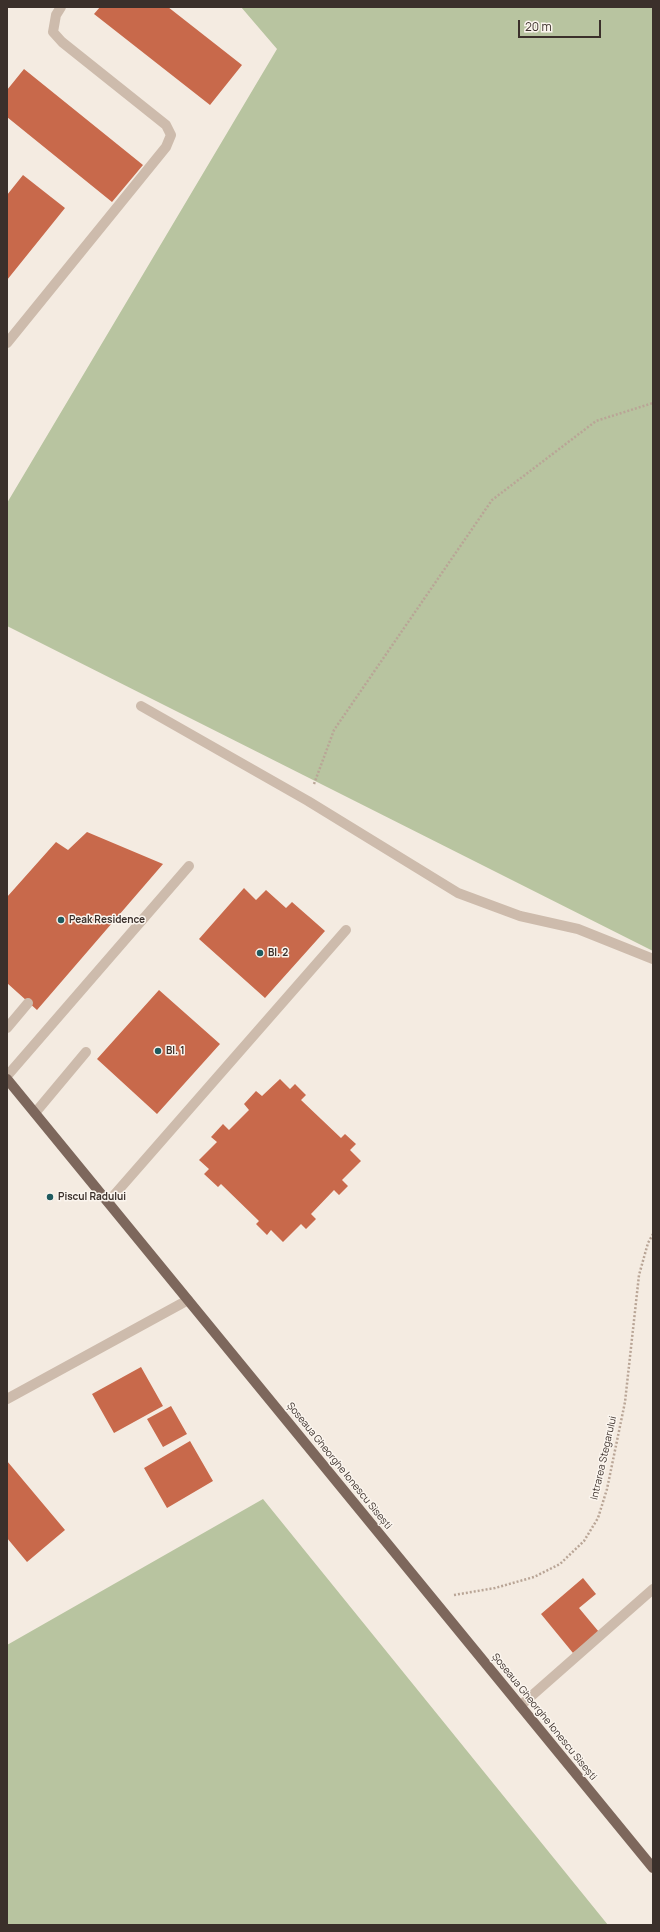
<!DOCTYPE html>
<meta charset="utf-8">
<style>
body{margin:0}
#map{position:relative;width:660px;height:1932px;overflow:hidden;background:#f4ebe1;font-family:Manrope,sans-serif}
canvas{display:block}
.frame{position:absolute;inset:0;border:8px solid #3b302b;pointer-events:none}
.scale{position:absolute;left:518px;top:20px;width:83px;height:18px;box-sizing:border-box;border:2px solid #3b302b;border-top:0;padding-left:5px;font-size:12px;line-height:14px;white-space:nowrap;color:#3b302b;-webkit-text-stroke:3px #fbf5ee;paint-order:stroke}
</style>
<div id="map">
<canvas width="660" height="1932"></canvas>
<div class="frame"></div>
<div class="scale">20 m</div>
</div>
<script>
const context = document.querySelector('canvas').getContext('2d');
context.lineJoin = 'round';
function fill(path, color) {
  context.fillStyle = color;
  context.fill(path, 'evenodd');
}
function shape(rows) {
  const path = new Path2D();
  for (const r of rows) {
    path.moveTo(r[0], r[1]);
    for (let i = 2; i < r.length; i += 2) path.lineTo(r[i], r[i + 1]);
  }
  return path;
}
function stroke(path, color, width, dash) {
  context.strokeStyle = color;
  context.lineWidth = width;
  context.lineCap = dash ? 'butt' : 'round';
  context.setLineDash(dash || []);
  context.stroke(path);
}
function write(font, color, halo, rows, align = 'center') {
  context.font = font + ' Manrope,sans-serif';
  context.lineWidth = 3;
  context.setLineDash([]);
  context.textBaseline = 'middle';
  context.strokeStyle = halo;
  context.fillStyle = color;
  for (const [text, x, y, turn = 0] of rows) {
    context.save();
    context.translate(x, y);
    context.rotate((+turn || 0) * Math.PI / 180);
    context.textAlign = isNaN(turn) ? turn : align;
    if (halo) context.strokeText(text, 0, 0);
    context.fillText(text, 0, 0);
    context.restore();
  }
}
const green = shape([
 [241,7,653,7,653,951,7,626,7,503,277,49],
 [263,1499,608,1925,7,1925,7,1645]
]);
const building = shape([
 [100,7,168,7,242,65,210,105,94,14],
 [24,69,143,165,112,202,7,117,7,90],
 [23,175,65,208,7,280,7,195],
 [87,832,163,864,37,1010,7,983,7,897,56,842,68,850],
 [244,888,256,900,266,890,286,908,292,902,325,931,265,998,199,939],
 [159,990,220,1044,157,1114,97,1059],
 [280,1079,290,1089,295,1084,306,1095,301,1100,341,1138,345,1134,356,1144,350,1150,361,1161,342,1180,348,1186,339,1195,334,1190,311,1214,316,1219,306,1229,301,1224,283,1242,271,1230,267,1235,256,1224,259,1221,221,1184,218,1187,204,1174,209,1169,199,1160,217,1142,211,1137,223,1124,229,1130,249,1110,244,1104,256,1091,262,1096],
 [141,1367,163,1406,114,1433,92,1394],
 [171,1406,187,1434,163,1447,147,1419],
 [190,1441,213,1481,167,1508,144,1468],
 [7,1461,65,1530,27,1562,7,1538],
 [583,1578,596,1594,579,1608,599,1632,573,1653,541,1614]
]);
const path = shape([
 [314,784,334,730,492,500,596,421,653,403],
 [454,1595,495,1588,534,1577,560,1564,584,1541,598,1518,607,1489,625,1402,639,1275,648,1243,653,1234]
]);
const minor = shape([
 [7,343,166,147,171,135,166,125,62,42,53,32,56,15,61,7],
 [141,706,308,801,458,893,520,916,578,929,653,959],
 [7,1028,28,1003],
 [7,1076,189,866],
 [35,1113,86,1052],
 [108,1202,346,930],
 [7,1399,188,1300],
 [520,1706,653,1589]
]);
const major = shape([
 [7,1079,653,1868]
]);
const markers = [
 [61,920,4,"#1f5a5e"],
 [260,953,4,"#1f5a5e"],
 [158,1051,4,"#1f5a5e"],
 [50,1197,4,"#1f5a5e"]
];
const poiNames = [
 ["Peak Residence",69,920],
 ["Bl. 2",268,953],
 ["Bl. 1",166,1051],
 ["Piscul Radului",58,1197]
];
const streetNames = [
 ["Intrarea Stegarului",604,1458,-77],
 ["Șoseaua Gheorghe Ionescu Sisești",339,1466,51],
 ["Șoseaua Gheorghe Ionescu Sisești",544,1717,51]
];
fill(green, '#b8c4a0');
fill(building, '#c8694b');
stroke(path, '#b9a596', 2.5, [2, 2]);
stroke(minor, '#cdbbac', 10);
stroke(major, '#7d675c', 10);
for (const [x, y, r, color] of markers) {
  const dot = new Path2D();
  dot.arc(x, y, r, 0, 2 * Math.PI);
  context.fillStyle = color;
  context.fill(dot);
  stroke(dot, '#fbf5ee', 1.5);
}
write('bold 10px', '#3b302b', '#fbf5ee', poiNames, 'left');
write('10px', '#3b302b', '#fbf5ee', streetNames);
</script>
